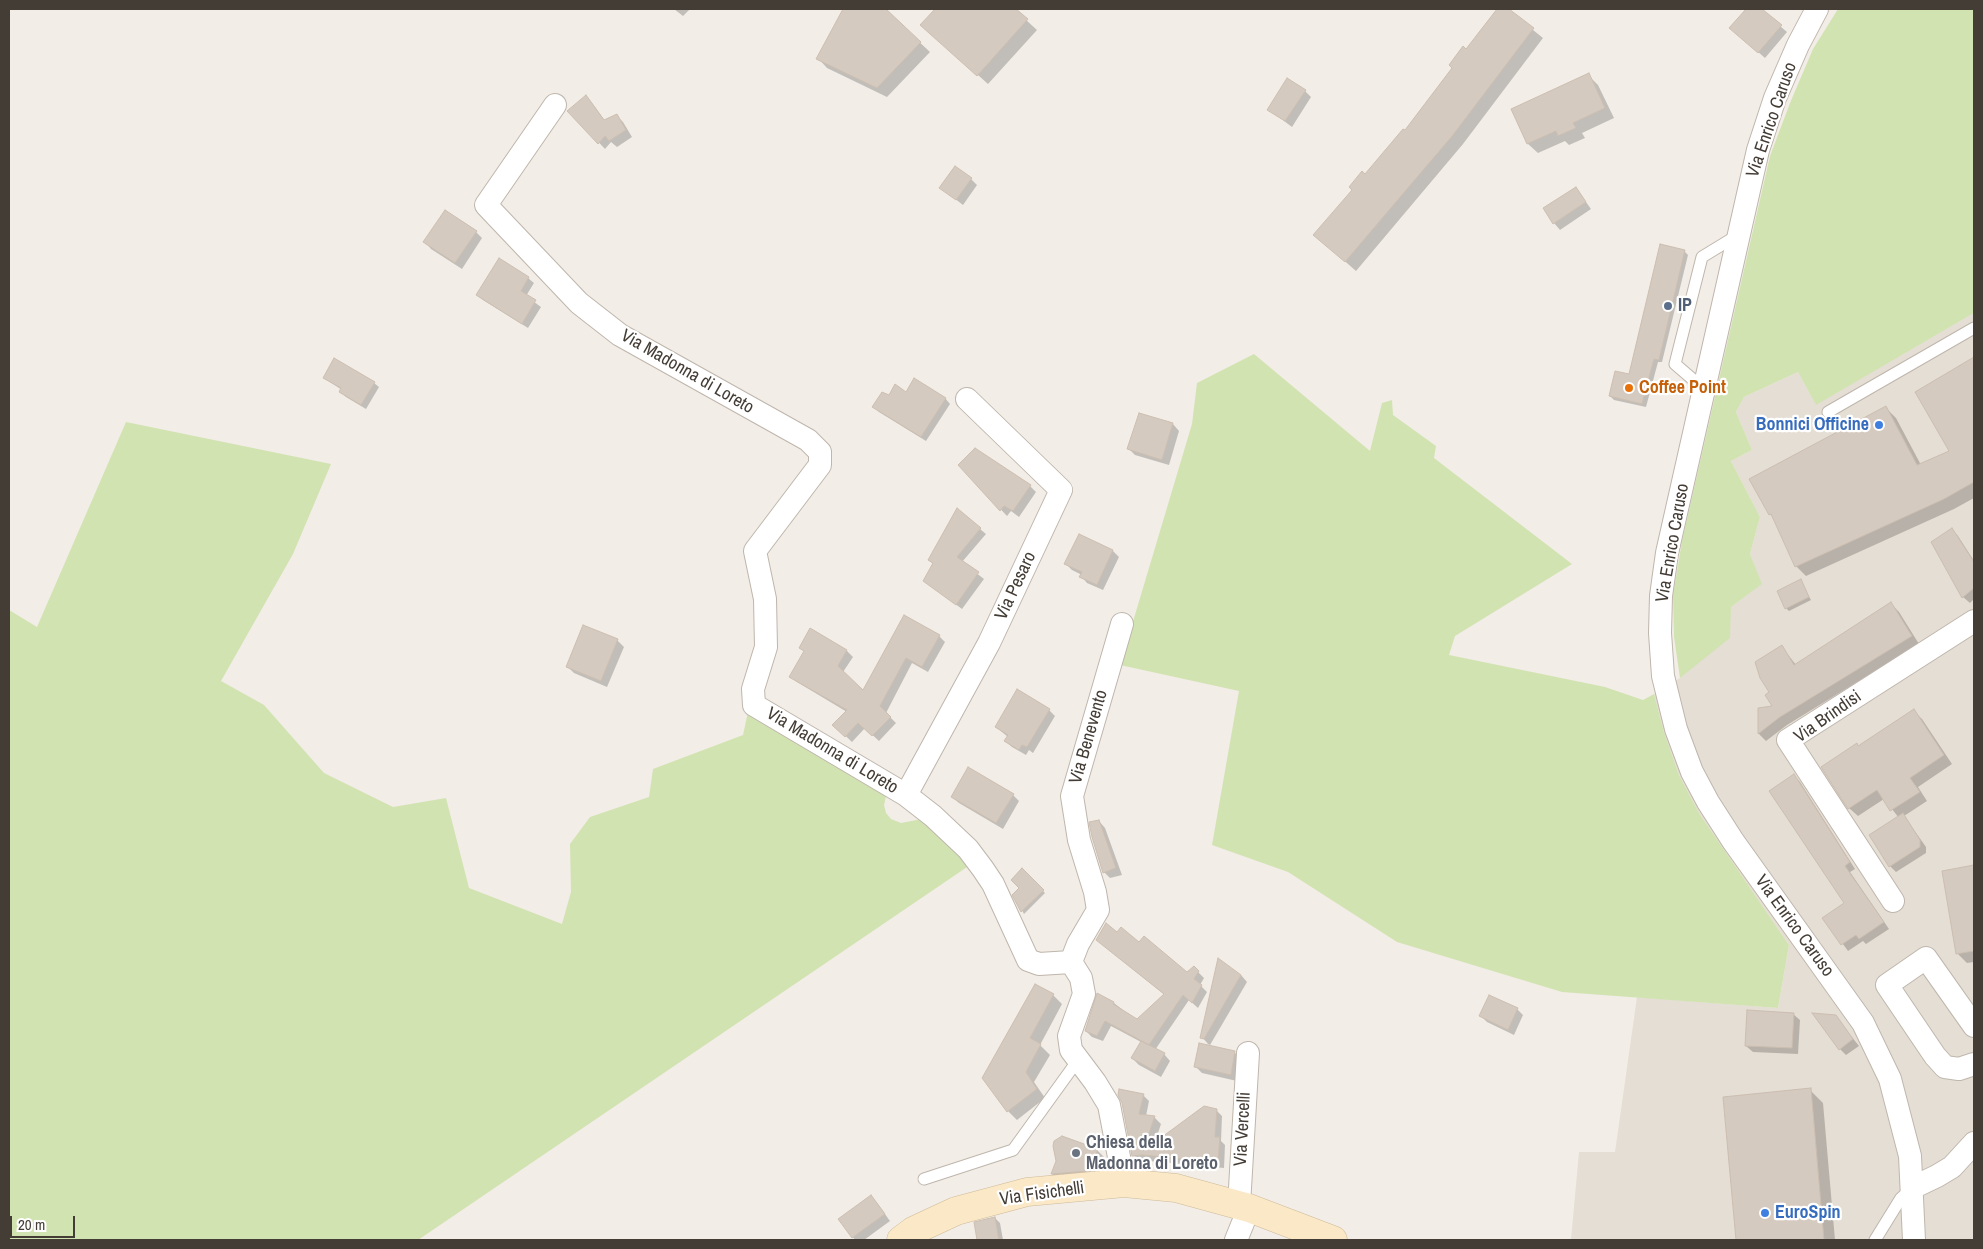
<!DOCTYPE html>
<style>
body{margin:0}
#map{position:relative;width:1983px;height:1249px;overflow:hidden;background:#f2ede6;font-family:"Archivo Narrow",sans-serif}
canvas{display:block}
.frame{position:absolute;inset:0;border:10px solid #443d36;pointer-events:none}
.scale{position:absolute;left:10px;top:1216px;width:65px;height:22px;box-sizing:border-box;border:2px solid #443d36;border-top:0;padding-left:6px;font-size:15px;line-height:18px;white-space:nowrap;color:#443d36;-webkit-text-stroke:4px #fff;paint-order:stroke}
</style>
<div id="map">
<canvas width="1983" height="1249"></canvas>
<div class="frame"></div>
<div class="scale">20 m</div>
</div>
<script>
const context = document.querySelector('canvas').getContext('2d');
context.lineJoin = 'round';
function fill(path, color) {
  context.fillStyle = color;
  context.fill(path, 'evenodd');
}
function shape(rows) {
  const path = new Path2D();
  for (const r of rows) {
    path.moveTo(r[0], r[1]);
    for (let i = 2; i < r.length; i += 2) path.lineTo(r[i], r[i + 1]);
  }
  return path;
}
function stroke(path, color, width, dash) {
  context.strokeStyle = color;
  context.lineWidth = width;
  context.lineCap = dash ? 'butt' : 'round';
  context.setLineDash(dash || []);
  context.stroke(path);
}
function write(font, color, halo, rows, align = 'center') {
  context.font = font + ' "Archivo Narrow",sans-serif';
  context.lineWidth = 4.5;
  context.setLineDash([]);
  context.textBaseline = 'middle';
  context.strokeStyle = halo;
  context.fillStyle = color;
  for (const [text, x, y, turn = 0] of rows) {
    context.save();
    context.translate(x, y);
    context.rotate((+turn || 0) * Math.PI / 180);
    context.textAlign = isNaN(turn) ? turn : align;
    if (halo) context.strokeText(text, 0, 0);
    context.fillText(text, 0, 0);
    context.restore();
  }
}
const residential = shape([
 [1974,313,1974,1240,1571,1240,1579,1152,1615,1152,1637,997,1778,1008,1789,945,1699,813,1679,775,1664,732,1654,694,1680,678,1731,607,1761,584,1750,554,1760,517,1731,461,1752,450,1736,412,1744,397,1798,372,1816,404]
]);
const green = shape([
 [1838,9,1974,9,1974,313,1816,405,1798,372,1744,397,1736,412,1752,450,1731,461,1760,517,1750,554,1762,584,1731,607,1730,638,1680,678,1674,637,1673,595,1682,541,1770,156,1790,103,1813,49],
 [1254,354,1370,451,1382,403,1392,400,1393,415,1436,446,1434,458,1572,564,1455,636,1449,655,1605,687,1643,700,1654,694,1664,732,1679,775,1699,813,1789,945,1778,1008,1562,992,1397,942,1288,872,1212,845,1239,691,1120,665,1192,424,1197,383],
 [126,422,331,464,293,554,221,681,264,705,324,773,393,807,446,798,469,888,562,924,571,892,570,844,590,817,649,797,653,769,743,735,748,712,887,792,884,805,886,813,891,819,901,823,922,819,973,863,418,1240,9,1240,9,610,37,627]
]);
const shadow = shape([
 [674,9,690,9,683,16],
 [844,9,884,9,930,52,887,97,827,68,818,58],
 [936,9,1014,9,1037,30,988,84,922,25],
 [1498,9,1507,9,1543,38,1463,144,1356,271,1315,235,1405,132],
 [1747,9,1760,9,1787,32,1765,58,1731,28],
 [1588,75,1598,85,1614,118,1582,133,1585,138,1569,145,1565,141,1538,153,1528,144,1513,110],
 [1305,91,1311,97,1292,127,1268,109],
 [592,103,605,121,617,116,623,122,632,137,617,147,611,142,605,149,569,111],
 [971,179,977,185,963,205,941,188],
 [1576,188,1591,209,1560,230,1554,223],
 [476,232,482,238,462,269,431,249,425,242],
 [1684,251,1688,255,1662,362,1658,362,1646,407,1614,400,1610,396,1629,376],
 [528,278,534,283,526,296,541,307,528,328,483,300,477,295],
 [1974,359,1974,498,1954,509,1806,576,1796,566,1776,520,1770,514,1886,408,1896,418,1921,465,1951,451,1916,392],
 [324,378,374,383,379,387,366,409,346,397,341,392,342,390],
 [906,394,945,398,950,404,926,441,879,412,874,407,889,397],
 [1140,414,1173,424,1179,431,1169,465,1135,455,1129,449],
 [959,465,1030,486,1036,492,1019,517,1011,511,1007,516],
 [980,529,986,534,962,562,984,579,962,609,924,581,933,564,929,560],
 [1952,530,1958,536,1974,561,1974,599,1970,603,1963,597,1932,543],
 [1079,536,1113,551,1119,557,1103,590,1087,583,1081,576,1082,575,1072,570,1066,564],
 [1800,581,1811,600,1789,611,1786,608],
 [1891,604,1899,612,1919,644,1787,725,1766,741,1759,734,1759,709,1775,707,1771,693,1782,647,1796,665],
 [905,616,939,636,945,642,928,672,912,663,886,713,896,723,879,741,865,728,852,742,834,725,847,712,797,682,791,677,805,652,801,648,811,630,847,651,853,657,843,672,864,692],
 [617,640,624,647,607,687,574,673,568,667],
 [1049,710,1055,716,1033,753,1029,750,1026,755,1012,747,1005,741,1008,737,996,727],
 [1913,711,1922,719,1952,764,1918,787,1927,801,1904,816,1926,847,1926,853,1896,872,1890,866,1899,818,1884,799,1858,816,1849,808,1858,747],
 [1794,776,1800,782,1855,869,1850,872,1889,929,1866,944,1863,941,1848,951,1824,918,1845,903],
 [1013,795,1019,801,1003,829,959,803,952,797],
 [1099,821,1105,828,1122,875,1110,878,1104,872],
 [1974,866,1974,962,1967,963,1958,954,1943,872],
 [1022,870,1045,893,1024,914,1014,895,1021,888],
 [1117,933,1139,944,1187,974,1194,968,1204,978,1200,985,1207,992,1198,1008,1189,1000,1155,1050,1164,1054,1170,1061,1161,1077,1139,1065,1132,1058,1141,1042,1111,1026,1103,1041,1092,1037,1086,1031,1114,1003,1137,1021,1165,995,1103,945],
 [1241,975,1247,982,1210,1045,1208,1044,1202,1037],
 [1053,995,1062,1004,1040,1045,1050,1055,1034,1082,1045,1098,1017,1120,1008,1111,984,1078],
 [1517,1009,1523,1015,1514,1035,1487,1022,1481,1016],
 [1793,1014,1800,1020,1798,1054,1753,1052,1746,1046],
 [1835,1016,1859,1046,1846,1055,1840,1049],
 [1234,1052,1241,1059,1237,1081,1202,1073,1195,1066],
 [1810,1090,1823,1103,1835,1240,1737,1240,1725,1098],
 [1143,1095,1149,1101,1146,1116,1155,1118,1161,1124,1154,1145,1216,1110,1222,1116,1221,1141,1225,1145,1224,1168,1149,1161,1140,1161,1133,1155,1123,1102],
 [1097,1150,1107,1160,1098,1179,1061,1183,1052,1174],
 [877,1203,890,1221,864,1240,855,1240,840,1219],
 [995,1218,1000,1223,1003,1240,978,1240,975,1223]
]);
const building = shape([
 [843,9,886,9,921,42,877,88,816,59,843,9],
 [935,9,1016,9,1028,19,977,76,920,25,935,9],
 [1497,9,1509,9,1534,28,1453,135,1345,262,1313,235,1352,190,1349,187,1362,171,1365,174,1403,129,1405,130,1452,68,1449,65,1463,46,1466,49,1497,9],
 [1746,9,1762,9,1782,25,1758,53,1729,28,1746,9],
 [1589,73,1605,108,1573,123,1576,128,1558,136,1556,131,1527,144,1511,109,1589,73],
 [1287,78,1306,90,1285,121,1267,110,1287,78],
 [586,95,604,120,617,114,626,130,609,141,605,136,598,144,567,111,586,95],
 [955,166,972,178,956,200,939,188,955,166],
 [1576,187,1586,202,1553,224,1543,208,1576,187],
 [445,210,477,231,455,263,423,242,445,210],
 [1660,244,1685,250,1659,360,1654,359,1642,404,1609,396,1615,371,1629,374,1660,244],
 [499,258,529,277,521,291,536,300,522,324,476,295,499,258],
 [1974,357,1974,482,1944,499,1795,567,1771,514,1769,515,1749,479,1886,406,1917,465,1949,451,1915,392,1974,357],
 [334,358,375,382,361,405,339,392,341,388,323,378,334,358],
 [914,378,946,398,921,437,872,407,882,392,889,395,895,384,906,392,914,378],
 [1139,413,1173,423,1162,460,1127,449,1139,413],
 [975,448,1031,485,1013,511,1004,506,1000,511,958,465,975,448],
 [957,508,981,528,957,557,979,572,956,605,923,581,933,563,928,560,957,508],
 [1952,528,1974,562,1974,588,1962,598,1931,542,1952,528],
 [1079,534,1113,550,1097,585,1079,577,1082,572,1064,564,1079,534],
 [1801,579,1809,597,1785,609,1777,591,1801,579],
 [1891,602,1912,636,1780,717,1758,734,1758,708,1772,706,1765,695,1769,692,1760,678,1755,662,1782,645,1794,665,1891,602],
 [904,615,940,635,922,667,906,658,880,706,891,717,872,736,858,723,845,737,832,725,847,710,789,677,804,651,799,648,810,628,847,650,838,666,863,690,904,615],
 [583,625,618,639,601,681,566,667,583,625],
 [1017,689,1050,709,1027,747,1022,745,1019,750,1004,741,1008,735,995,727,1017,689],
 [1914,709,1944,755,1910,778,1920,792,1890,811,1877,790,1848,809,1821,767,1857,743,1858,746,1914,709],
 [968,767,1014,794,996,823,951,797,968,767],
 [1794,774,1850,862,1845,866,1884,922,1859,939,1856,935,1841,945,1822,918,1844,903,1769,791,1794,774],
 [1903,813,1920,840,1920,847,1889,867,1869,835,1903,813],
 [1099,820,1116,868,1103,873,1092,837,1089,822,1099,820],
 [1974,865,1974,951,1956,954,1942,871,1974,865],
 [1022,868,1044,890,1021,912,1012,895,1019,888,1011,880,1022,868],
 [1106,923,1117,932,1121,927,1139,942,1144,936,1187,972,1194,966,1199,971,1194,979,1202,985,1192,1003,1183,995,1149,1045,1105,1021,1097,1036,1085,1031,1097,993,1114,1002,1113,1004,1137,1019,1164,994,1096,940,1106,923],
 [1218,958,1241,975,1204,1039,1200,1038,1218,958],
 [1035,984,1054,994,1030,1038,1041,1044,1026,1072,1037,1089,1007,1112,982,1078,1035,984],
 [1489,995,1518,1008,1508,1030,1479,1016,1489,995],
 [1747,1010,1794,1013,1792,1048,1745,1046,1747,1010],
 [1812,1013,1836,1015,1853,1039,1839,1050,1812,1013],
 [1141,1041,1165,1053,1155,1071,1131,1058,1141,1041],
 [1199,1043,1235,1051,1231,1075,1194,1067,1199,1043],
 [1811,1088,1824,1240,1736,1240,1723,1097,1811,1088],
 [1119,1089,1144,1094,1139,1114,1155,1116,1143,1151,1204,1106,1217,1109,1215,1137,1220,1137,1218,1162,1142,1155,1132,1156,1122,1103,1118,1095,1119,1089],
 [1062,1136,1098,1149,1089,1171,1051,1174,1056,1161,1053,1146,1054,1141,1062,1136],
 [871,1195,885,1214,852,1238,838,1219,871,1195],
 [995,1217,999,1240,977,1240,974,1222,995,1217]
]);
const lane = shape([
 [1704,389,1675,364,1702,257,1738,235],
 [1828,412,1974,328],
 [924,1179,1013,1150,1078,1060],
 [1875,1240,1901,1198,1911,1189]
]);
const street = shape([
 [1817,9,1798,45,1775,98,1758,150,1667,553,1661,596,1660,633,1663,676,1676,729,1692,772,1708,802,1733,841,1863,1023,1890,1079,1910,1156,1914,1240],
 [555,105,486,205,579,303,620,335,808,440,820,452,820,465,755,551,765,599,766,647,753,689,754,705,906,795,933,816,968,849,983,869,993,884,1028,960,1039,964,1071,962,1081,978,1084,994,1069,1036,1071,1050,1095,1082,1109,1105,1124,1183],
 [906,795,989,643,1061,490,967,399],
 [1893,901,1788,740,1974,621],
 [1071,962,1078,944,1098,910,1095,892,1079,840,1072,796,1122,624],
 [1974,1026,1926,958,1887,985,1935,1056,1945,1067,1959,1069,1974,1064],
 [1912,1188,1937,1176,1952,1167,1974,1143],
 [1239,1205,1248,1053],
 [1236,1240,1249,1208]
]);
const secondary = shape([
 [901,1240,913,1231,956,1211,1027,1192,1124,1183,1176,1188,1249,1208,1333,1240]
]);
const markers = [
 [1668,306,5,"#5c6f8a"],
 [1629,388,5,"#e8710a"],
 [1879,425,5,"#3f7fe0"],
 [1076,1153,5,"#6b7280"],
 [1765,1213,5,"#3f7fe0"]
];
const streetNames = [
 ["Via Enrico Caruso",1772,120,-71],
 ["Via Madonna di Loreto",687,372,30],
 ["Via Enrico Caruso",1673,543,-80],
 ["Via Pesaro",1016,586,-65],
 ["Via Brindisi",1828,717,-35],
 ["Via Benevento",1089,737,-74],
 ["Via Madonna di Loreto",832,751,31],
 ["Via Enrico Caruso",1794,926,54],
 ["Via Vercelli",1243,1129,-87],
 ["Via Fisichelli",1042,1194,-8]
];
const serviceNames = [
 ["IP",1678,306]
];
const foodNames = [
 ["Coffee Point",1639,388]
];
const shopNames = [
 ["Bonnici Officine",1869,425],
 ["EuroSpin",1775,1213,"left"]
];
const worshipNames = [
 ["Chiesa della",1086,1143],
 ["Madonna di Loreto",1086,1164]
];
fill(residential, '#e5ded4');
fill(green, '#d2e3b2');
fill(shadow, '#0003');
fill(building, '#d5cabf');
stroke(building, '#ccbeb0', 1);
stroke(lane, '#bfb6ac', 13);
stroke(street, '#bfb6ac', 24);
stroke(secondary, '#ceba99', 29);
stroke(lane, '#fff', 11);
stroke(street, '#fff', 22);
stroke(secondary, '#fae8c7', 28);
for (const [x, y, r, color] of markers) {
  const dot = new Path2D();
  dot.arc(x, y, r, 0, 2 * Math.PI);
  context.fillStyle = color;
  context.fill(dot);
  stroke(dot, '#fff', 2);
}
write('18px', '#443d36', '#fff', streetNames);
write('bold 18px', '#4e5e75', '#fff', serviceNames, 'left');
write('bold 18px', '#c56008', '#fff', foodNames, 'left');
write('bold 18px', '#366cbe', '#fff', shopNames, 'right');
write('bold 18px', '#5b616d', '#fff', worshipNames, 'left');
</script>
